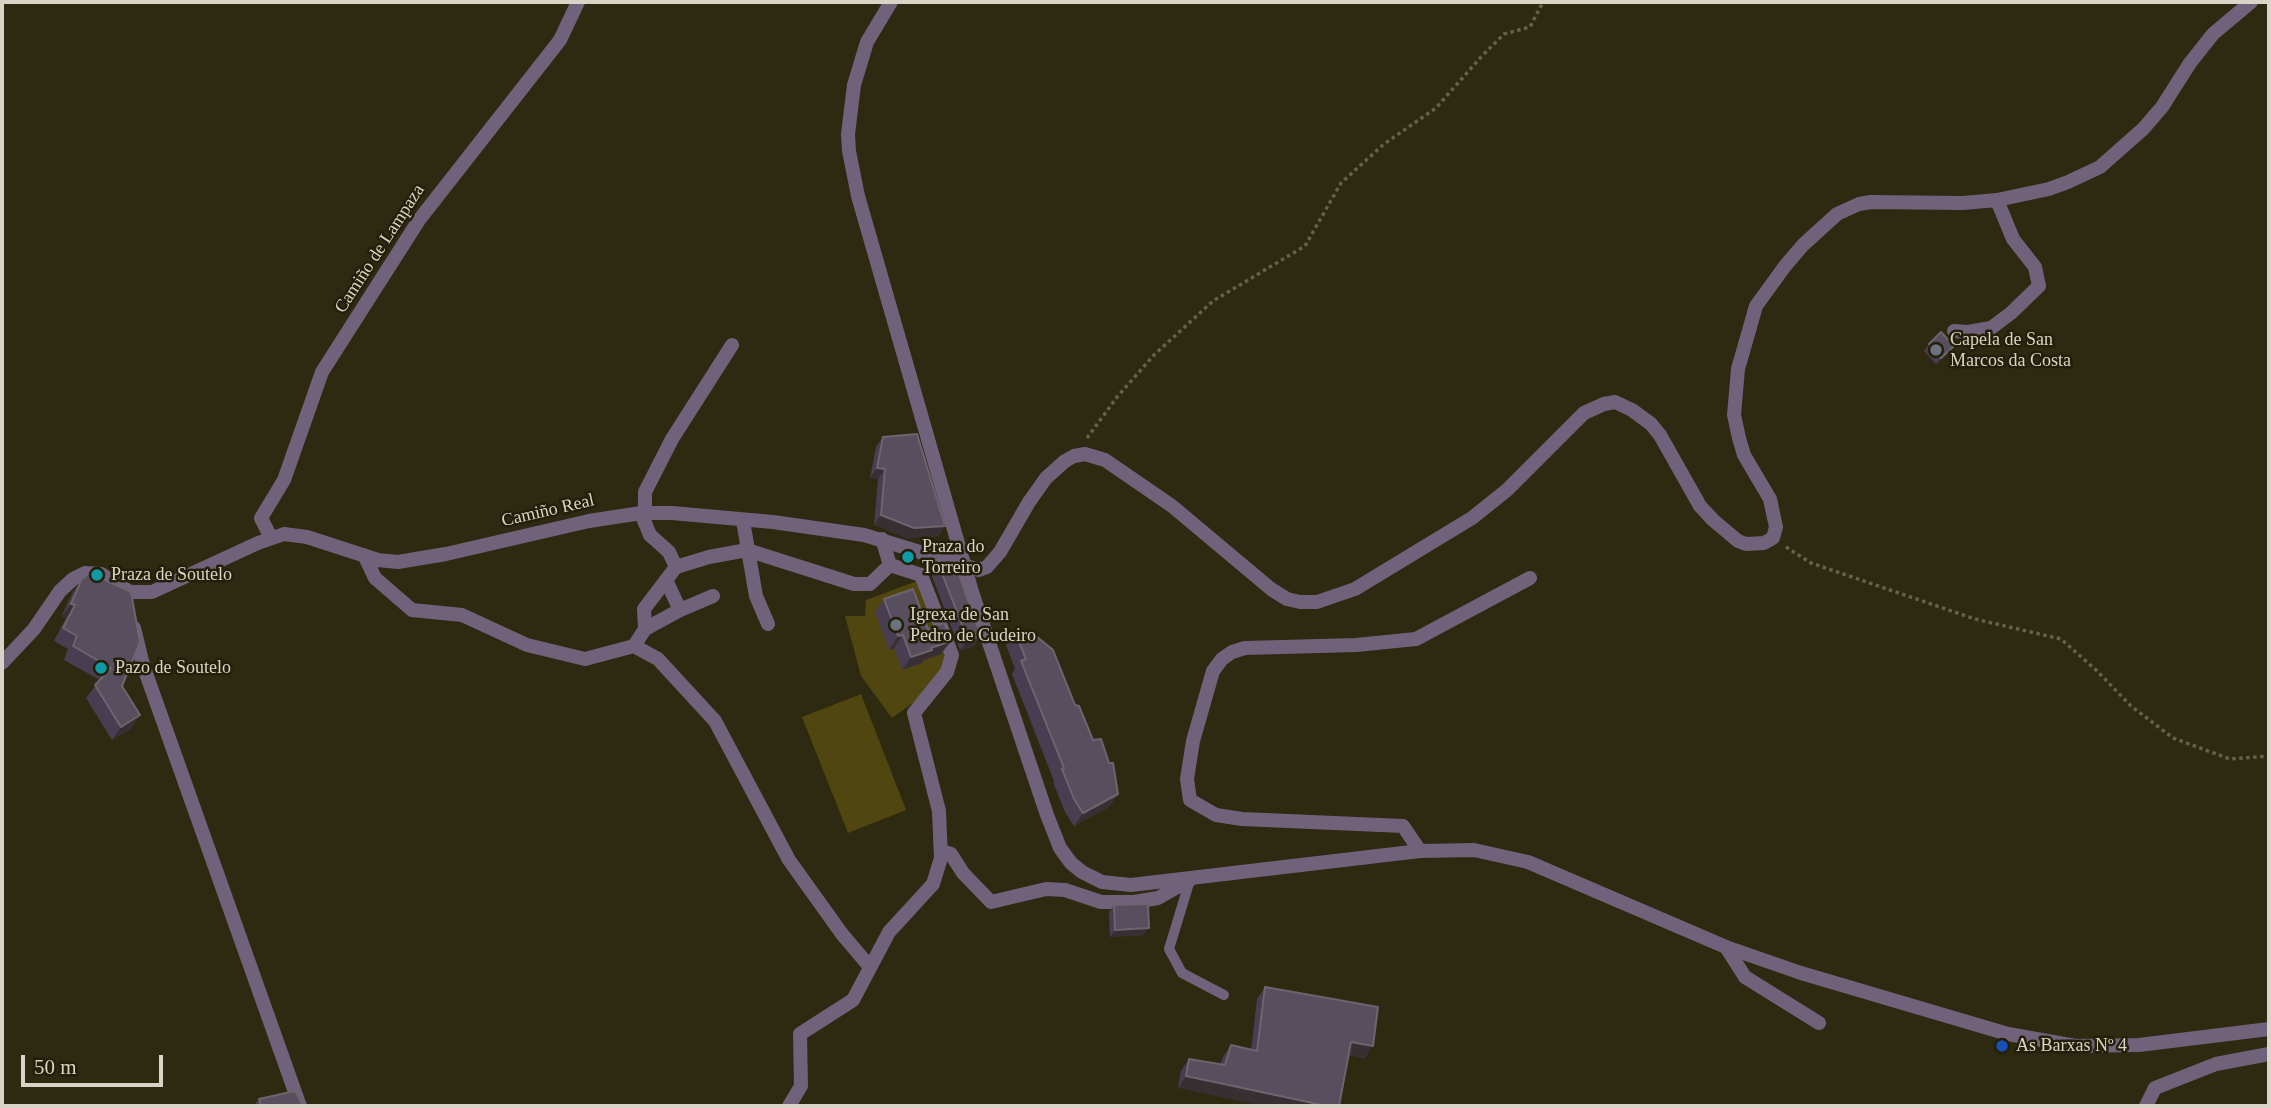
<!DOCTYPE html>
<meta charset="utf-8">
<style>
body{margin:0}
#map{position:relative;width:2271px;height:1108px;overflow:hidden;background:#2e2911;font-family:"Times New Roman",serif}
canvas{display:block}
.frame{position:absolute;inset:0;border:4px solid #d8d5c7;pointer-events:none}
.scale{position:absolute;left:21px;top:1055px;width:142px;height:32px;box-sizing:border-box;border:4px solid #d8d5c7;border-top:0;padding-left:9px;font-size:21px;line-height:24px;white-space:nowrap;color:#d8d5c7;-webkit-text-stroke:5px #241f08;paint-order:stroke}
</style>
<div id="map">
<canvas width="2271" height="1108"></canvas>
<div class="frame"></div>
<div class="scale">50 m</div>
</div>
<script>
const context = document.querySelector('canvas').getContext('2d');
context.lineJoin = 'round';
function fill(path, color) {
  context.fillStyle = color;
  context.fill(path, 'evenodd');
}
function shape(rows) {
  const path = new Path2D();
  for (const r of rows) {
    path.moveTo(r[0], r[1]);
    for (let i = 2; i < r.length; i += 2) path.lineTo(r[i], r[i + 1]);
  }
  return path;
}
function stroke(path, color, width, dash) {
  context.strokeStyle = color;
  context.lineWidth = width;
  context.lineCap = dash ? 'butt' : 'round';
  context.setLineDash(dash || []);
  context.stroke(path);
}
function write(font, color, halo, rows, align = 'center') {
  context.font = font + ' "Times New Roman",serif';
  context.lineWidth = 5;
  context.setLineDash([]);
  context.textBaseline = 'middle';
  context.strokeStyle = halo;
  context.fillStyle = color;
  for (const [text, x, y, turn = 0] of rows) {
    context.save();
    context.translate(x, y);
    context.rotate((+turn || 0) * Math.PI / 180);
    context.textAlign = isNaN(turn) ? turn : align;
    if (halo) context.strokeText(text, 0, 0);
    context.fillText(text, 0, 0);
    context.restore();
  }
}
const green = shape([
 [920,580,945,649,943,666,921,697,892,718,861,676,845,616,865,616,866,600],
 [861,694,906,810,848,833,802,717]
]);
const path = shape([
 [1087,438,1117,397,1154,355,1213,301,1305,246,1341,183,1384,144,1436,108,1481,57,1504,34,1530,27,1543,2],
 [1786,547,1811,563,1975,619,2061,639,2096,670,2131,706,2173,738,2230,759,2269,756]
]);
const service = shape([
 [1190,880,1169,949,1182,973,1224,995]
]);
const pedestrian = shape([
 [1954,331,1968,332,1991,328,2011,313,2039,286,2035,267,2013,239,1997,200]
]);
const minor = shape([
 [641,513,650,535,669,552,676,567],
 [645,513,645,492,672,439,732,345],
 [743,521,756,596,768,624],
 [271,538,261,518,284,480,322,372,419,220,560,40,578,2],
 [364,555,375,578,412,610,462,615,527,645,585,659,634,646,658,659,715,721,789,860,842,934,870,967],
 [666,580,680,610],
 [130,592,152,592,258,543,284,534,307,537,378,560,398,562,446,554,589,521,641,513,672,513,773,522,864,535,979,570,987,567,1000,552,1029,502,1046,478,1065,461,1074,456,1085,454,1105,460,1172,506,1271,589,1287,599,1300,602,1317,602,1355,589,1472,518,1507,490,1584,413,1604,404,1615,402,1632,410,1651,424,1660,435,1700,506,1713,520,1738,541,1746,544,1764,543,1773,538,1776,527,1770,499,1744,455,1739,438,1734,415,1738,369,1756,306,1785,266,1803,245,1837,214,1859,204,1871,202,1963,203,1997,200,2049,189,2068,182,2100,167,2143,129,2162,107,2190,63,2213,34,2251,2],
 [134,628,143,665,300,1106],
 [645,629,680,610,713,596],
 [634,646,645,629,644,609,676,567,709,557,747,550,854,584,870,584,890,565],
 [2,663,34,629,60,591,73,579,85,573,101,574,130,592],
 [941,851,951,854,963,873,991,902,1046,889,1065,890,1101,902,1134,902,1158,898,1190,880],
 [1420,851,1403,826,1242,819,1216,815,1190,800,1187,779,1193,741,1213,671,1222,659,1232,652,1245,648,1356,645,1416,639,1530,578],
 [1726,947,1745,977,1819,1023],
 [789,1106,801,1086,800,1034,853,1000,889,932,933,884,941,858,939,811,914,713,947,672,952,655,921,575,890,565,882,539],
 [2146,1106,2155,1088,2216,1064,2269,1054]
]);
const tertiary = shape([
 [891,2,867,42,854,85,848,134,849,151,858,196,972,592,1047,815,1060,848,1071,863,1082,872,1102,882,1131,885,1420,851,1474,850,1528,862,1726,947,1801,973,2008,1034,2076,1046,2139,1045,2269,1029]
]);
const wall = shape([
 [1929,344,1949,353,1936,364,1924,351],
 [883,437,945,526,938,536,907,538,874,525,878,479,870,478,876,447],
 [939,566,974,646,960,650,932,576],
 [82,579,122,686,131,729,112,740,86,698,100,680,64,660,68,649,54,641,66,618,61,617,73,592],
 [884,599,928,629,941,654,924,660,922,663,902,670,894,648,889,650,875,612],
 [1015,632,1075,705,1118,794,1109,807,1074,826,1065,812,1053,782,1054,781,1012,674,1015,669,1006,645],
 [1114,905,1144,935,1110,937,1109,912],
 [1265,987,1365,1058,1349,1055,1178,1088,1181,1071,1189,1059,1220,1064,1223,1057,1231,1045,1251,1050,1257,999],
 [259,1099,303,1106,253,1106]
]);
const shadedWall = shape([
 [1954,346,1949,353,1936,364,1941,358],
 [877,468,885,469,878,479,870,478],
 [881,515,945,526,938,536,907,538,874,525],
 [71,604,75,605,66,618,61,617],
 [903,635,894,648,889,650,898,636],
 [981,636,974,646,960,650,968,640],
 [951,641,941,654,924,660,922,663,902,670,911,657],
 [140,715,131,729,112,740,121,727],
 [1118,794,1109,807,1074,826,1083,813],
 [1149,928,1144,935,1110,937,1115,930],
 [1351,1042,1373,1046,1365,1058,1343,1054],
 [1186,1076,1327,1106,1263,1106,1178,1088]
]);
const building = shape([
 [1941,332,1954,346,1941,358,1929,344,1941,332],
 [917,434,945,526,914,528,881,515,885,469,877,468,883,437,917,434],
 [954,561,981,636,968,640,939,566,954,561],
 [90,573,131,592,140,642,122,686,140,715,121,727,95,685,111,668,73,646,77,636,63,628,75,605,71,604,82,579,90,573],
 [913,589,928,629,944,623,951,641,931,648,932,650,911,657,903,635,898,636,884,599,913,589],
 [1030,631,1053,650,1075,705,1079,706,1093,740,1101,739,1109,763,1113,763,1118,794,1083,813,1074,799,1062,769,1064,768,1021,661,1026,659,1015,632,1030,631],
 [1148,904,1149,928,1115,930,1114,905,1148,904],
 [1265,987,1378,1007,1373,1046,1351,1042,1339,1106,1327,1106,1186,1076,1189,1059,1225,1065,1231,1045,1257,1051,1265,987],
 [295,1091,303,1106,261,1106,259,1099,295,1091]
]);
const markers = [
 [1936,350,7,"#6b7280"],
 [908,557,7,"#0f9aa8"],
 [97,575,7,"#0f9aa8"],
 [896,625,7,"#6b7280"],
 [101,668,7,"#0f9aa8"],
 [2002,1046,7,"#1a4fb4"]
];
const streetNames = [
 ["Camiño de Lampaza",380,249,-57],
 ["Camiño Real",548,511,-13]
];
const poiNames = [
 ["Capela de San",1950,340],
 ["Marcos da Costa",1950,361],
 ["Praza do",922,547],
 ["Torreiro",922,568],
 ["Praza de Soutelo",111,575],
 ["Igrexa de San",910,615],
 ["Pedro de Cudeiro",910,636],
 ["Pazo de Soutelo",115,668],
 ["As Barxas Nº 4",2016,1046]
];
fill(green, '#514610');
stroke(path, '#65614c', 3.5, [3.5, 3.5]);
stroke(service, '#71627b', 10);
stroke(pedestrian, '#71627b', 14);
stroke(minor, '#71627b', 14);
stroke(tertiary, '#71627b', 14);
fill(wall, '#493e51');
fill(shadedWall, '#382f32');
fill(building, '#584f5e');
stroke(building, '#6c646e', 2);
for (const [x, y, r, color] of markers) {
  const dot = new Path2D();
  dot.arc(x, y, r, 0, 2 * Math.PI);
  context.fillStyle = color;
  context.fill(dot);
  stroke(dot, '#241f08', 2.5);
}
write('18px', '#d8d5c7', '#241f08', streetNames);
write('18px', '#d8d5c7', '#241f08', poiNames, 'left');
</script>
